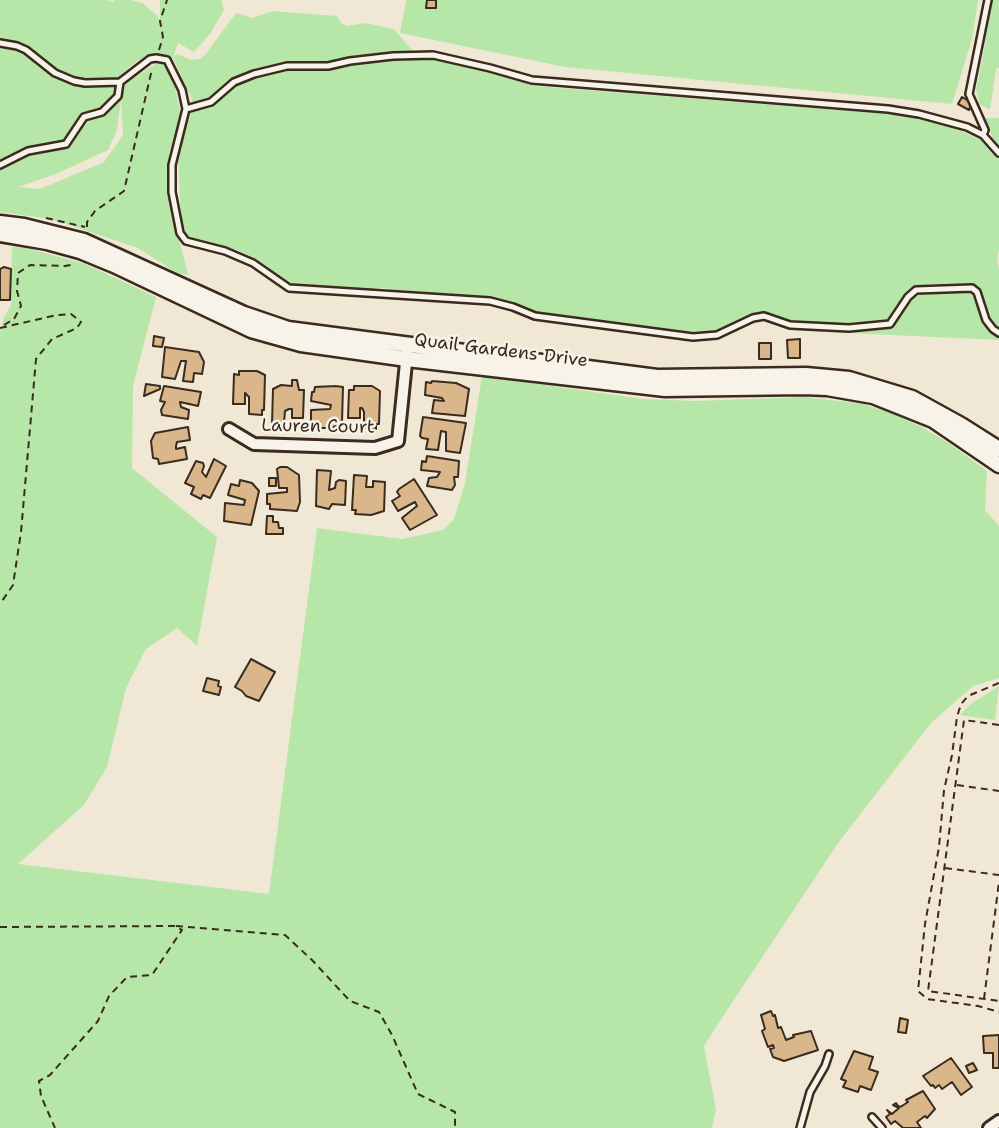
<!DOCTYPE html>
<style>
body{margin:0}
canvas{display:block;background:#f1e7d5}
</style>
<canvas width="999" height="1128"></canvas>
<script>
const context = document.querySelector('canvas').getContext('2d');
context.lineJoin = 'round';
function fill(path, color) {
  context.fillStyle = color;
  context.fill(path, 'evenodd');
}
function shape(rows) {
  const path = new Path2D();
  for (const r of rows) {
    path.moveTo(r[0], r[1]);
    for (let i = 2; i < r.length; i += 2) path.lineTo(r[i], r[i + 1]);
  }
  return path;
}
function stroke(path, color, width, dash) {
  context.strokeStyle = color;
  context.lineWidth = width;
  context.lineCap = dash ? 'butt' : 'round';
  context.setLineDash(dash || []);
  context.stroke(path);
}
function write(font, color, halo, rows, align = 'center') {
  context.font = font + ' "Shantell Sans",sans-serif';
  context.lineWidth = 5;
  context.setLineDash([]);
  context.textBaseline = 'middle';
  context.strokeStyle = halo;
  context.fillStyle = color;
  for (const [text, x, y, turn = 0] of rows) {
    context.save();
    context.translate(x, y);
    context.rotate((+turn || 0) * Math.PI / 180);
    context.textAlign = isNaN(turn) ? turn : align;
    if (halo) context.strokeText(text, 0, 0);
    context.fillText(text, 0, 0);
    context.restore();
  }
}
const green = shape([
 [0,0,108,0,113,2,115,0,130,0,143,3,157,16,160,22,160,0,221,0,224,10,210,34,194,52,178,43,173,57,177,54,191,60,200,59,205,55,236,13,253,18,272,11,337,16,341,23,347,26,365,23,394,29,418,57,452,62,534,86,877,113,909,117,953,127,984,142,999,159,999,248,997,258,999,269,999,340,807,331,765,316,735,321,721,330,696,334,612,326,534,311,500,300,380,288,366,290,294,285,281,279,257,260,238,250,194,240,184,232,181,216,178,158,179,145,190,116,192,100,173,58,170,64,182,119,169,152,171,207,188,275,177,273,138,248,51,219,0,212],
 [156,52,155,64,121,86,121,74,137,61],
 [121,100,123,135,104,162,40,189,18,187,56,174,108,150,117,130],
 [406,0,978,0,972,39,952,104,565,67,400,33],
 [992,0,999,0,999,68,996,69,990,110,979,104,976,89,983,55],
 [985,118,999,118,999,146,992,137],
 [12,247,26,248,85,264,156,297,133,386,132,468,217,537,197,646,177,628,146,649,126,688,107,767,84,805,18,864,269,894,317,528,402,539,443,530,454,519,465,483,482,376,643,399,695,401,805,397,864,404,891,413,922,427,950,444,987,471,985,510,999,526,999,678,973,686,931,723,838,843,718,1024,704,1046,716,1110,712,1128,0,1128,0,332,4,317,11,305],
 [999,686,995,720,960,715,972,703]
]);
const building = shape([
 [427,0,436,0,436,8,426,8,427,0],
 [962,97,972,103,969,110,958,104,962,97],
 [4,267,11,269,10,300,0,300,0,269,4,267],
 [154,336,164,338,162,347,153,346,154,336],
 [800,339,800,358,788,358,787,340,800,339],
 [759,343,771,343,771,359,759,359,759,343],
 [165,347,199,352,204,362,202,374,194,373,193,382,183,381,186,361,181,361,175,379,162,377,165,347],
 [239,371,257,371,265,375,264,410,262,410,262,415,249,414,249,397,245,393,245,404,233,404,234,374,239,375,239,371],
 [292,380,297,380,299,390,304,390,303,418,292,418,292,409,289,409,285,411,284,423,272,424,273,389,281,385,292,386,292,380],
 [432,381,456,383,469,389,465,416,432,413,434,400,444,401,442,398,425,395,426,382,431,383,432,381],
 [146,384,160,386,160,389,144,396,146,384],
 [164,386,201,392,198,406,180,402,181,407,189,410,188,419,162,415,161,410,165,402,160,401,164,386],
 [335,386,343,387,342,422,332,428,320,428,320,422,311,422,311,410,330,409,331,405,311,401,312,392,314,392,315,387,335,386],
 [354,386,372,386,380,391,379,424,376,424,376,429,364,428,364,412,362,408,360,408,360,418,348,418,349,390,354,390,354,386],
 [423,417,466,423,460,453,446,451,446,432,441,431,438,450,426,449,428,439,422,438,420,436,423,417],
 [188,427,190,440,177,442,176,446,176,449,185,447,187,459,159,464,158,459,153,458,151,441,155,433,188,427],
 [427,456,459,461,458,477,454,477,455,485,452,490,427,486,429,478,437,477,440,472,421,470,422,461,426,462,427,456],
 [214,459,226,466,210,498,203,495,201,499,191,494,194,487,185,483,196,461,203,463,204,466,202,472,206,477,214,459],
 [280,467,287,467,299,475,300,502,297,511,270,509,270,504,267,504,267,494,287,492,287,488,279,488,277,469,280,467],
 [317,470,331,471,329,490,335,488,336,482,339,480,346,481,345,505,332,504,329,509,316,506,317,470],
 [354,475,367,476,366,487,373,487,373,481,385,482,384,511,371,515,355,514,356,510,352,510,354,475],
 [269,478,276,478,276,486,269,486,269,478],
 [414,479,437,515,410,530,402,518,417,506,415,502,398,511,392,501,400,496,397,492,399,489,414,479],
 [240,480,252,483,259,491,251,525,224,521,225,503,244,505,245,500,228,495,231,484,239,486,240,480],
 [267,516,273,516,273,522,278,522,279,528,283,528,283,534,266,534,267,516],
 [251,659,275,672,259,701,246,696,242,691,235,687,251,659],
 [207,678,219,681,218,686,221,687,219,695,203,691,207,678],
 [771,1011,773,1016,775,1015,778,1028,781,1027,786,1040,794,1037,793,1035,811,1031,818,1050,784,1061,773,1057,770,1049,774,1048,773,1045,768,1047,762,1031,765,1029,761,1015,771,1011],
 [900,1018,908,1020,906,1033,898,1032,900,1018],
 [999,1035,999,1068,993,1068,993,1053,984,1053,983,1036,999,1035],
 [854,1051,873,1057,869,1069,878,1072,871,1090,860,1086,858,1092,843,1087,846,1081,841,1079,854,1051],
 [951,1058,972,1087,961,1095,952,1082,942,1089,939,1085,935,1088,933,1085,931,1086,923,1076,951,1058],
 [973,1063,977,1070,969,1073,966,1066,973,1063],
 [923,1091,935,1109,927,1118,925,1116,917,1122,921,1128,903,1128,895,1121,891,1124,886,1117,890,1114,887,1110,892,1114,899,1108,893,1105,896,1103,899,1107,902,1106,908,1102,906,1100,923,1091]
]);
const path = shape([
 [159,50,163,37,160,21,167,0],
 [46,218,85,227],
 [87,227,87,222,95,211,124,191,152,69],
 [4,325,14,319,21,306,17,291,18,273,30,265,65,266,75,264],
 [0,328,57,315,71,314,81,322,77,328,52,339,36,359,21,532,13,585,0,604],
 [999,683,968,696,961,704,957,717,952,755,944,790,939,847,925,924,918,991,927,999,978,1006,999,1012],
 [999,725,964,720,928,991,999,1001],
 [957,785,999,791],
 [945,868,999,875],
 [176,926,285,935,312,960,350,1001,379,1012,392,1035,418,1094,455,1112,455,1128],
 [0,927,174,926,182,930,152,975,127,977,109,996,98,1021,50,1075,39,1081,41,1096,55,1128],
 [984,999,999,882]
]);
const lane = shape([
 [0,43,17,46,26,50,55,73,74,81,85,83,120,82],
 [186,109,211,102,234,82,254,74,287,66,328,66,350,61,393,56,433,55,490,68,532,80,888,109,919,114,967,127,983,135,999,153],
 [983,135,985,130,969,94,988,0],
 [0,165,28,151,66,144,84,117,102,112,118,96,120,82,150,59,156,58,167,60,182,90,186,109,172,165,172,192,180,233,186,241,225,251,253,263,289,288,490,301,513,307,535,316,693,337,717,335,753,318,764,316,790,325,849,328,890,324,908,297,916,290,972,288,977,292,986,320,993,329,999,333],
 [872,1117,882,1128],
 [800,1128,810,1092,825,1066,829,1054]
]);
const street = shape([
 [229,429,254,444,375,448,398,441,407,353],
 [989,1128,999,1121]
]);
const secondary = shape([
 [0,223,24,226,84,241,244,314,288,329,657,377,806,375,849,379,912,398,961,425,999,449],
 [0,234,47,242,80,251,114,265,251,330,301,344,407,359,665,389,803,387,827,388,873,396,933,420,999,465]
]);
const streetNames = [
 ["Quail Gardens Drive",501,351,7],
 ["Lauren Court",318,427,1]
];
fill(green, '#b6e7a8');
fill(building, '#d9b78b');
stroke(building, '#3b2a1e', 2);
stroke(lane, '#3b2a1e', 10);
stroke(street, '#3b2a1e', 16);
stroke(secondary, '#3b2a1e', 19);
stroke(path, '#3b2a1e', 2, [7, 5]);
stroke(lane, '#f7f3e8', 5);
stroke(street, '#f7f3e8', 10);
stroke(secondary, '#f7f3e8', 14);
write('18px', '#3b2a1e', '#f7f3e8', streetNames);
</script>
